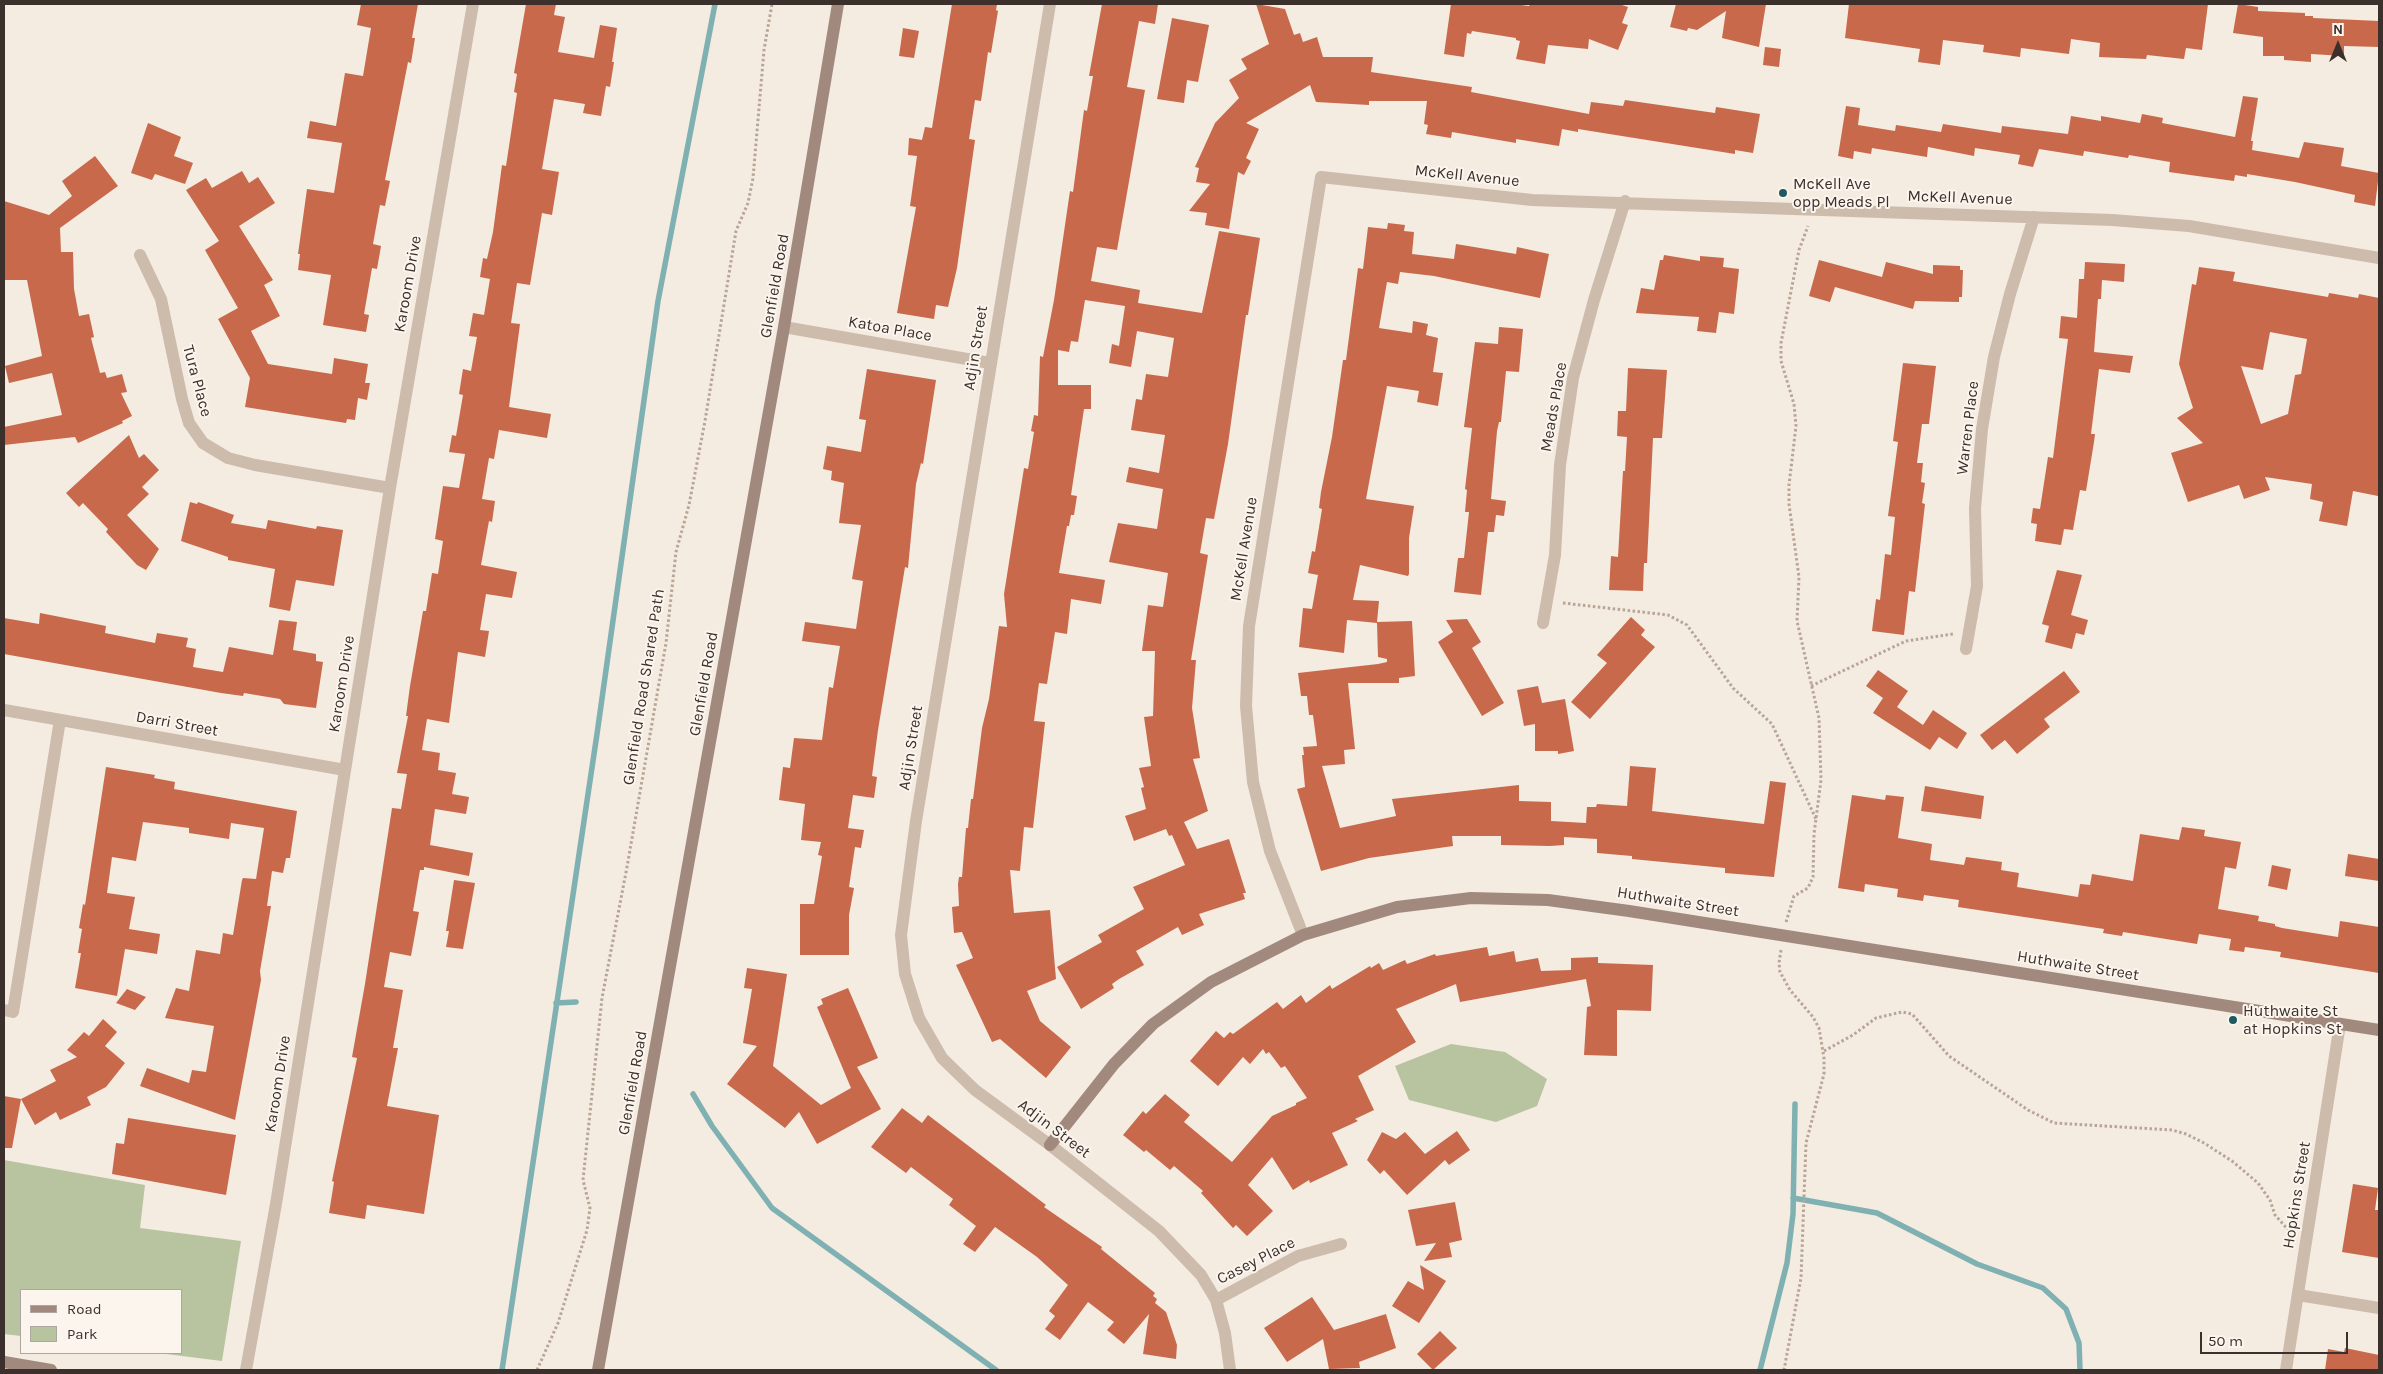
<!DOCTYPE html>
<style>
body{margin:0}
#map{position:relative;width:2383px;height:1374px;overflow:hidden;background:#f4ebe1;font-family:Karla,sans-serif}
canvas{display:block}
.frame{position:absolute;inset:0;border:5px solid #3b302b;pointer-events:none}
.legend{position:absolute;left:20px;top:1289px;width:162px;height:65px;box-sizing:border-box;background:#fbf5ee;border:1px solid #aea6a0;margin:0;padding:6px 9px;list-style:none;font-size:15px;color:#3b302b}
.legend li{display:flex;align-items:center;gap:10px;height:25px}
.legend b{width:25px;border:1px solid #aea6a0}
.north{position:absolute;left:2313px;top:20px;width:50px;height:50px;-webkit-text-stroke:4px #fbf5ee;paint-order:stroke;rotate:0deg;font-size:14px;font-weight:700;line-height:20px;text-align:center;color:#3b302b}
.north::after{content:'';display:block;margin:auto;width:18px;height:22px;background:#3b302b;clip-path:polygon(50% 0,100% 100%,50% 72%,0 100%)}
.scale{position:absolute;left:2200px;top:1332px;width:148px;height:22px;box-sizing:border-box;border:2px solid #3b302b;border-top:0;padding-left:6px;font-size:15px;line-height:18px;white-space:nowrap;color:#3b302b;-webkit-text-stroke:4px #fbf5ee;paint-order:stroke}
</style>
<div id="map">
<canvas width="2383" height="1374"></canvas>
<div class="frame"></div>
<ul class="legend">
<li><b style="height:6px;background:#a18a7d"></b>Road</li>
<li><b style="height:14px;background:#b8c4a0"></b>Park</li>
</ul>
<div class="north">N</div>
<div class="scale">50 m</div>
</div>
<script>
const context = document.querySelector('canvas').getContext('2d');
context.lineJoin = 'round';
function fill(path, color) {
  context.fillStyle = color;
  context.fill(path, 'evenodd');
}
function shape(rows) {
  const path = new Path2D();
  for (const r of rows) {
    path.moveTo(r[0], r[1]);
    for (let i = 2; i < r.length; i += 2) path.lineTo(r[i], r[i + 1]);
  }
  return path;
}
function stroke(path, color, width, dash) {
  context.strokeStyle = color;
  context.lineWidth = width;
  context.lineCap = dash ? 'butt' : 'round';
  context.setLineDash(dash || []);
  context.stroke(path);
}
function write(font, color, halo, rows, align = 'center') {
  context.font = font + ' Karla,sans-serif';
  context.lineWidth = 4;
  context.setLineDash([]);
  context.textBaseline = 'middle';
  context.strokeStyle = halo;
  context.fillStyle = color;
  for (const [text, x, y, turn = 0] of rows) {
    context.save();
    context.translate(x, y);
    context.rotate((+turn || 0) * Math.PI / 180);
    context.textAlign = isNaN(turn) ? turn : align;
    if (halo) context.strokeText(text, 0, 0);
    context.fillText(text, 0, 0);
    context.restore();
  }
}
const green = shape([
 [1451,1044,1505,1052,1547,1079,1537,1106,1496,1122,1409,1100,1395,1066],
 [4,1160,145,1185,140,1228,241,1241,222,1361,158,1353,181,1353,181,1290,21,1290,21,1336,4,1334]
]);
const stream = shape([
 [556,1003,576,1002],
 [693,1094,712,1126,772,1208,996,1370],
 [1793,1198,1877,1213,1977,1264,2043,1288,2066,1309,2079,1343,2080,1370],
 [502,1370,597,734,658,301,715,4],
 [1760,1370,1787,1263,1793,1214,1795,1104]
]);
const building = shape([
 [361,4,418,4,412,38,415,38,411,63,408,62,385,180,390,181,385,206,380,205,373,244,381,246,377,269,372,268,364,314,369,315,366,332,323,325,331,275,298,270,300,254,298,254,307,189,334,193,342,143,307,138,310,121,336,126,345,73,363,76,371,28,357,25],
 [526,4,556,4,554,15,565,17,558,52,594,58,600,25,617,28,612,62,614,62,610,87,606,86,601,116,583,113,585,104,554,99,542,169,559,172,552,215,542,213,530,285,517,283,511,323,520,324,509,407,551,414,547,438,499,430,494,459,489,458,482,499,495,501,492,522,489,521,481,565,517,572,512,598,486,594,480,630,489,631,485,657,458,652,449,723,427,719,422,750,440,753,438,770,456,773,452,794,469,797,466,814,435,809,430,845,473,853,469,876,424,867,424,870,420,870,413,911,419,912,411,956,390,952,384,987,403,990,393,1048,398,1048,387,1106,439,1115,424,1214,367,1205,365,1219,329,1213,334,1182,332,1181,357,1058,352,1057,365,984,392,808,401,809,407,774,397,773,408,716,406,716,410,686,423,611,426,611,432,573,438,574,443,541,435,539,443,486,459,488,465,454,449,452,452,435,456,436,463,395,459,394,463,369,471,371,477,337,469,336,473,313,484,315,490,279,480,277,483,258,487,259,493,232,502,165,506,166,517,93,514,92,517,74,514,73],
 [952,4,997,4,996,10,998,11,991,53,988,52,981,101,975,100,969,139,975,140,957,268,948,307,936,305,934,319,897,313,916,207,910,206,917,156,908,155,909,138,922,140,925,127,932,128],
 [1102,4,1158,4,1155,24,1139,21,1127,87,1145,90,1117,250,1097,247,1091,281,1140,290,1138,303,1202,313,1219,231,1260,238,1248,315,1246,315,1228,444,1214,519,1206,518,1200,553,1208,555,1191,660,1196,660,1192,708,1200,758,1193,759,1208,811,1184,822,1197,849,1229,839,1246,893,1243,893,1245,899,1199,914,1204,925,1182,935,1178,927,1136,951,1144,965,1119,979,1112,984,1114,988,1081,1009,1057,967,1102,942,1098,935,1144,909,1133,887,1185,865,1172,835,1169,836,1166,829,1134,841,1125,816,1146,809,1141,788,1144,787,1139,768,1151,766,1144,717,1153,716,1155,651,1142,651,1148,605,1163,607,1168,573,1109,562,1118,523,1157,529,1163,489,1126,482,1129,467,1159,473,1165,435,1131,430,1136,399,1142,400,1146,374,1168,377,1174,338,1137,331,1131,367,1109,363,1112,344,1119,346,1125,306,1085,300,1078,342,1071,341,1069,352,1058,350,1058,385,1091,385,1091,409,1084,409,1071,495,1077,496,1074,515,1071,515,1069,526,1067,526,1059,573,1105,580,1101,604,1071,599,1067,634,1055,632,1047,684,1039,683,1034,721,1045,722,1033,828,1024,827,1020,871,1010,870,1014,913,1050,910,1056,979,1027,991,1040,1021,1071,1047,1046,1078,1000,1039,992,1042,956,965,973,958,962,932,954,933,952,907,959,906,958,884,959,877,962,877,966,828,968,828,971,799,973,799,982,728,989,699,999,626,1007,627,1004,594,1024,468,1028,469,1034,432,1031,431,1034,415,1038,416,1040,356,1043,357,1054,300,1070,191,1073,192,1084,110,1087,111,1093,76,1089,76],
 [1256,4,1285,9,1294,35,1300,33,1303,42,1317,37,1323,57,1373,57,1371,72,1472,87,1471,92,1589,114,1591,102,1623,106,1625,100,1715,113,1716,107,1760,114,1753,153,1735,150,1735,154,1578,129,1578,132,1562,129,1559,146,1516,139,1516,143,1452,132,1451,138,1426,134,1428,125,1424,124,1427,101,1369,101,1369,105,1316,102,1310,85,1246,123,1259,129,1246,158,1251,161,1244,175,1238,172,1229,229,1205,225,1207,213,1189,211,1210,184,1196,182,1199,168,1195,167,1215,123,1239,98,1229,80,1247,69,1241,59,1269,44],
 [1451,4,1514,4,1529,6,1530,4,1619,4,1628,7,1622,23,1628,25,1618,50,1589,39,1588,49,1548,45,1545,64,1516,59,1520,41,1516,40,1516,38,1472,31,1471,34,1467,33,1464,57,1444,54],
 [1676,4,1766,4,1759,47,1722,38,1726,11,1697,30,1688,28,1687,31,1670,27],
 [1849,4,2208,4,2202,50,2186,48,2184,59,2147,55,2146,59,2099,57,2100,43,2071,39,2069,54,2021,48,2020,57,1983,52,1984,45,1943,40,1940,65,1918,62,1920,49,1845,38],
 [2238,4,2258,7,2258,11,2305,13,2305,16,2313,16,2313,18,2379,21,2379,47,2344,46,2344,56,2311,54,2311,62,2284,60,2284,56,2263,56,2263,37,2233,33],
 [1172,18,1209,25,1198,82,1187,80,1184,103,1157,99],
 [903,28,919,31,914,58,899,56],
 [1765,47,1781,49,1779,67,1763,65],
 [2243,96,2258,98,2251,141,2253,141,2252,150,2299,158,2304,142,2344,148,2341,166,2379,173,2375,206,2354,202,2355,195,2295,182,2247,174,2247,177,2235,175,2234,181,2190,175,2169,172,2170,162,2129,155,2128,158,2084,151,2083,156,2039,149,2033,167,2018,164,2020,155,1975,148,1974,156,1928,147,1927,157,1872,148,1871,154,1854,151,1853,159,1838,156,1846,106,1860,108,1858,125,1895,131,1896,125,1941,132,1943,124,2001,133,2002,126,2068,134,2071,116,2101,121,2101,116,2140,123,2142,114,2163,118,2162,123,2235,137],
 [148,123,181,137,174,156,193,163,185,184,155,174,152,180,131,173],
 [95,156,118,186,60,228,61,252,73,252,74,289,79,316,89,314,94,337,91,338,100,373,105,372,107,378,122,374,127,392,121,393,132,416,122,421,123,423,78,443,75,437,4,445,4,427,62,415,52,373,9,383,5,366,42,356,27,280,4,280,4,201,49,215,72,196,62,181],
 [242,171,249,183,258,177,275,203,239,226,273,280,264,285,280,316,251,331,268,364,332,374,334,358,368,364,365,383,370,383,367,400,358,398,355,420,347,419,346,423,245,407,250,378,218,319,238,308,205,250,219,241,186,190,206,178,212,188],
 [1388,223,1405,225,1404,231,1414,232,1412,254,1454,259,1456,244,1516,254,1517,247,1549,254,1540,298,1434,276,1400,272,1398,284,1387,282,1379,328,1412,333,1413,321,1428,324,1426,335,1438,338,1433,372,1443,373,1438,406,1417,402,1419,391,1387,386,1366,499,1414,506,1409,538,1409,574,1408,576,1360,565,1353,600,1379,601,1377,622,1412,621,1415,676,1399,678,1399,683,1348,683,1355,749,1344,750,1345,764,1322,766,1340,828,1396,816,1392,799,1519,785,1519,801,1551,802,1551,821,1586,823,1587,807,1596,807,1597,804,1627,806,1630,766,1656,768,1652,811,1764,824,1770,781,1786,783,1774,877,1725,873,1725,868,1632,859,1632,856,1597,853,1597,839,1564,837,1564,845,1550,846,1501,845,1501,836,1452,836,1453,846,1369,858,1321,871,1297,789,1305,787,1302,755,1304,755,1303,747,1317,746,1313,715,1309,715,1307,696,1301,696,1298,673,1378,664,1387,662,1387,659,1378,657,1377,623,1347,620,1344,653,1299,647,1303,608,1312,609,1318,575,1308,573,1312,551,1315,552,1322,509,1319,508,1321,492,1332,437,1343,360,1346,360,1358,268,1363,269,1368,227,1387,229],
 [1664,255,1700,261,1700,256,1724,258,1723,267,1739,269,1734,314,1719,312,1716,333,1697,331,1699,317,1636,313,1641,288,1654,290,1660,260,1663,260],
 [1819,260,1882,277,1886,262,1933,274,1933,265,1960,266,1960,270,1963,270,1962,297,1959,297,1959,302,1915,301,1913,309,1835,287,1830,302,1809,296],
 [2085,262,2125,264,2124,282,2102,280,2101,299,2098,299,2094,352,2133,356,2130,373,2099,369,2091,434,2095,434,2094,442,2086,491,2080,490,2073,530,2064,529,2061,545,2035,541,2037,524,2031,523,2033,508,2040,509,2048,457,2053,458,2068,339,2059,338,2061,316,2077,318,2079,279,2084,279],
 [2199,267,2235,272,2233,281,2328,297,2329,293,2358,298,2359,294,2379,298,2379,487,2378,496,2353,491,2347,526,2319,521,2323,502,2310,499,2312,484,2265,477,2270,490,2244,499,2239,485,2188,502,2171,453,2203,443,2177,418,2193,408,2179,364,2192,284,2196,285],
 [2270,332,2307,339,2301,374,2295,375,2288,414,2261,424,2241,366,2263,370],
 [1499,327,1523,329,1519,372,1506,371,1501,422,1499,422,1497,431,1491,499,1506,501,1504,516,1496,515,1494,532,1488,532,1481,595,1454,592,1458,558,1464,558,1469,512,1465,512,1467,490,1465,489,1472,428,1464,427,1475,342,1498,344],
 [1903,363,1936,366,1929,424,1922,424,1917,463,1923,463,1921,482,1925,483,1922,503,1925,504,1915,592,1909,591,1904,635,1872,631,1876,599,1880,600,1885,554,1891,555,1895,517,1888,516,1898,442,1893,441],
 [1628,368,1667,370,1662,438,1653,438,1647,563,1644,563,1643,591,1609,590,1611,556,1618,557,1623,471,1625,471,1627,437,1617,436,1618,411,1626,411],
 [867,369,936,380,923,464,921,463,916,484,908,568,905,567,878,730,872,776,877,777,874,798,853,795,848,828,864,830,861,848,855,847,849,887,854,888,849,915,849,955,800,955,800,904,814,904,822,856,818,855,821,842,801,840,805,804,779,800,783,767,790,768,794,738,822,740,829,687,833,688,840,646,802,641,805,622,856,629,863,581,852,579,861,525,839,523,844,483,831,480,832,471,823,469,827,446,861,452,866,420,859,419],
 [129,435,139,458,144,454,159,470,142,487,149,494,127,515,159,549,146,570,137,565,106,532,108,529,83,503,79,507,66,493],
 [190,502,197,504,198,502,234,515,231,523,266,529,268,520,316,529,317,526,343,530,334,586,296,580,290,611,269,607,275,569,228,560,228,557,181,541],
 [2057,570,2082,575,2071,615,2088,620,2084,635,2076,633,2072,649,2045,642,2049,626,2042,624],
 [40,613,106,626,105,633,155,643,157,633,188,638,186,647,196,649,193,667,223,672,229,647,273,655,279,620,297,622,293,650,316,654,316,661,323,662,316,708,284,704,280,699,244,693,243,696,221,693,4,654,4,618,39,624],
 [1631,617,1645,630,1641,635,1655,647,1590,719,1571,702,1607,663,1597,655],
 [1467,619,1481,642,1472,648,1504,703,1482,716,1438,642,1453,632,1446,620],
 [1878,670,1908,691,1897,707,1923,725,1933,710,1967,733,1957,749,1939,737,1930,750,1873,713,1883,698,1866,686],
 [2064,671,2080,692,2044,719,2050,727,2017,754,2005,740,1992,750,1980,735],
 [1538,686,1542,703,1565,699,1574,751,1558,754,1558,751,1535,751,1535,724,1524,726,1517,690],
 [106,767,155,775,154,778,175,782,174,789,297,811,290,858,286,858,283,873,272,871,267,906,271,906,260,971,261,980,235,1120,140,1086,147,1068,189,1083,192,1070,206,1072,214,1026,165,1018,176,988,189,991,196,950,220,954,223,933,233,935,242,880,243,878,256,879,264,828,231,823,229,839,189,833,189,828,143,822,136,861,112,857,107,893,135,897,129,929,160,934,157,954,125,949,117,996,75,988,81,953,78,953,82,929,79,928,83,904,85,905],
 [1925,786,1984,796,1981,819,1921,811],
 [1852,795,1885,800,1886,795,1904,797,1898,838,1932,844,1930,860,1964,865,1966,857,2002,862,2001,870,2019,873,2017,887,2078,897,2080,884,2090,885,2092,874,2133,881,2140,834,2179,840,2182,827,2205,830,2204,836,2241,842,2236,869,2225,867,2218,909,2259,916,2258,921,2275,924,2275,926,2282,928,2338,937,2340,921,2379,927,2379,973,2280,957,2281,952,2245,947,2244,952,2229,950,2231,939,2199,934,2197,944,2123,932,2122,936,2103,933,2104,929,1958,907,1959,900,1924,895,1923,901,1897,897,1898,889,1865,884,1864,892,1838,888],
 [2348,854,2379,859,2379,881,2345,876],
 [2272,865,2291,869,2287,890,2268,886],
 [454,880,475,883,463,949,446,947,449,931,446,931],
 [1487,947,1489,956,1514,951,1516,962,1538,958,1541,971,1571,970,1571,958,1598,957,1598,963,1653,965,1651,1011,1617,1010,1617,1056,1584,1055,1587,1007,1591,1006,1586,979,1460,1002,1456,984,1396,1009,1416,1042,1358,1076,1374,1110,1355,1119,1358,1121,1332,1133,1348,1165,1310,1183,1309,1180,1293,1190,1272,1157,1248,1185,1273,1211,1247,1236,1236,1225,1233,1228,1201,1193,1203,1191,1174,1166,1170,1170,1146,1150,1144,1152,1123,1135,1143,1111,1146,1114,1165,1094,1190,1115,1184,1122,1232,1162,1272,1116,1296,1105,1296,1103,1307,1098,1285,1066,1281,1068,1269,1052,1266,1054,1263,1049,1250,1064,1243,1057,1218,1086,1190,1061,1216,1031,1224,1038,1230,1032,1233,1034,1277,1002,1283,1009,1301,995,1306,1003,1330,985,1332,989,1370,966,1371,968,1379,963,1383,970,1405,960,1407,964,1435,954,1436,956],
 [747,968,787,974,773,1066,821,1105,851,1088,817,1007,823,1004,821,999,848,988,878,1058,857,1067,881,1109,817,1144,799,1112,785,1128,727,1084,757,1046,743,1043,752,989,744,988],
 [127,989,146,997,135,1010,116,1003],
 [103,1019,117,1032,105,1046,125,1063,106,1087,87,1097,91,1105,60,1120,56,1112,35,1125,21,1099,56,1081,50,1070,77,1057,67,1050,84,1032,89,1036],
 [4,1096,21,1099,12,1148,4,1148],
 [902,1108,922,1123,928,1115,1046,1205,1044,1207,1102,1247,1101,1249,1155,1293,1153,1296,1157,1299,1155,1303,1166,1312,1177,1345,1176,1359,1143,1354,1149,1314,1124,1344,1107,1330,1114,1322,1088,1302,1060,1340,1045,1329,1055,1316,1049,1311,1068,1285,1037,1257,995,1227,975,1252,963,1244,976,1226,949,1205,953,1199,911,1167,906,1173,871,1147],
 [128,1118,236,1135,226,1195,112,1174,116,1143,124,1144],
 [1457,1131,1470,1150,1449,1165,1445,1160,1407,1195,1384,1170,1380,1174,1367,1160,1382,1132,1396,1139,1405,1132,1425,1154],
 [2353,1184,2378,1188,2375,1210,2379,1210,2379,1258,2342,1252],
 [1455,1202,1462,1240,1449,1243,1452,1257,1424,1261,1436,1243,1416,1246,1408,1210],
 [1420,1265,1446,1281,1419,1323,1392,1306,1408,1281,1424,1290],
 [1312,1297,1334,1330,1386,1314,1396,1348,1359,1362,1360,1368,1329,1369,1323,1339,1287,1362,1264,1328],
 [1440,1331,1457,1348,1433,1370,1417,1354],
 [2345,1348,2379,1355,2379,1370,2325,1370,2328,1349,2344,1352]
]);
const path = shape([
 [1563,603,1668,615,1687,625,1733,688,1772,724,1816,819],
 [1811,686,1906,641,1953,634],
 [1786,922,1794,896,1808,888,1813,877,1814,834,1821,780,1819,718,1797,621,1799,577,1789,504,1789,485,1796,426,1794,404,1781,361,1781,343,1799,250,1808,226],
 [1781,950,1779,963,1780,972,1790,990,1813,1017,1819,1028,1824,1058,1824,1074,1806,1143,1801,1278,1784,1370],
 [1824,1051,1853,1035,1876,1018,1902,1012,1912,1014,1949,1056,2028,1110,2054,1123,2172,1130,2186,1134,2204,1143,2232,1161,2258,1183,2270,1200,2275,1215,2291,1233],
 [537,1370,558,1323,587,1230,590,1208,583,1180,602,998,627,867,666,643,676,552,689,505,705,421,736,231,748,203,753,178,764,50,772,4]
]);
const street = shape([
 [1050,4,916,821,901,935,905,974,919,1018,942,1058,975,1090,1050,1145,1159,1231,1201,1275,1216,1300,1225,1333,1230,1370],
 [140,255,161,299,182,399,189,423,203,443,228,458,255,465,390,488],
 [784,327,990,363],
 [1543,623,1555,555,1560,465,1573,378,1594,300,1625,201],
 [1966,649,1977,586,1975,508,1982,429,1994,357,2010,294,2034,217],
 [4,710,345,770],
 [1303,935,1270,851,1253,782,1246,706,1249,626,1321,177,1532,200,2112,220,2189,226,2379,258],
 [4,1010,13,1012,60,720],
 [2298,1295,2379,1308],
 [1216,1300,1298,1256,1341,1244],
 [246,1370,276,1204,390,488,473,4],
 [2286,1370,2340,1024]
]);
const secondary = shape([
 [1050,1145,1114,1064,1153,1024,1211,982,1303,935,1397,907,1471,898,1548,900,1629,911,2379,1030],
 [4,1362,51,1370],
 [598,1370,784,327,838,4]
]);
const markers = [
 [1783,193,5,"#1f5a5e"],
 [2233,1020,5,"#1f5a5e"]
];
const streetNames = [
 ["McKell Avenue",1467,176,6],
 ["McKell Avenue",1960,198,2],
 ["Karoom Drive",408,284,-80],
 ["Glenfield Road",775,286,-80],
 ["Katoa Place",890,329,10],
 ["Adjin Street",976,348,-81],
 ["Tura Place",197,381,75],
 ["Meads Place",1554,407,-80],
 ["Warren Place",1968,428,-83],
 ["McKell Avenue",1244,549,-81],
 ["Karoom Drive",342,684,-81],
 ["Glenfield Road",704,684,-80],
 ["Glenfield Road Shared Path",644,687,-81],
 ["Darri Street",177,724,10],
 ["Adjin Street",911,748,-81],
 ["Huthwaite Street",1678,902,9],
 ["Huthwaite Street",2078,966,9],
 ["Glenfield Road",633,1083,-80],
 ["Karoom Drive",278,1084,-81],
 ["Adjin Street",1054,1129,37],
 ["Hopkins Street",2297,1195,-81],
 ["Casey Place",1256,1261,-27]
];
const poiNames = [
 ["McKell Ave",1793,184],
 ["opp Meads Pl",1793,202],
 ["Huthwaite St",2243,1011],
 ["at Hopkins St",2243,1029]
];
fill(green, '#b8c4a0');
stroke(stream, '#7fb0b2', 5.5);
fill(building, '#c8694b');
stroke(path, '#b9a596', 3, [2.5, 2.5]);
stroke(street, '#cdbbac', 12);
stroke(secondary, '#a18a7d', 12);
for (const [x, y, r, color] of markers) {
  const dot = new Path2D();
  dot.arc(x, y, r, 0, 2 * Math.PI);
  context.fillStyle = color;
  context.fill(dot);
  stroke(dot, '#fbf5ee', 2);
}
write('16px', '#3b302b', '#fbf5ee', streetNames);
write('16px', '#3b302b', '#fbf5ee', poiNames, 'left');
</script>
